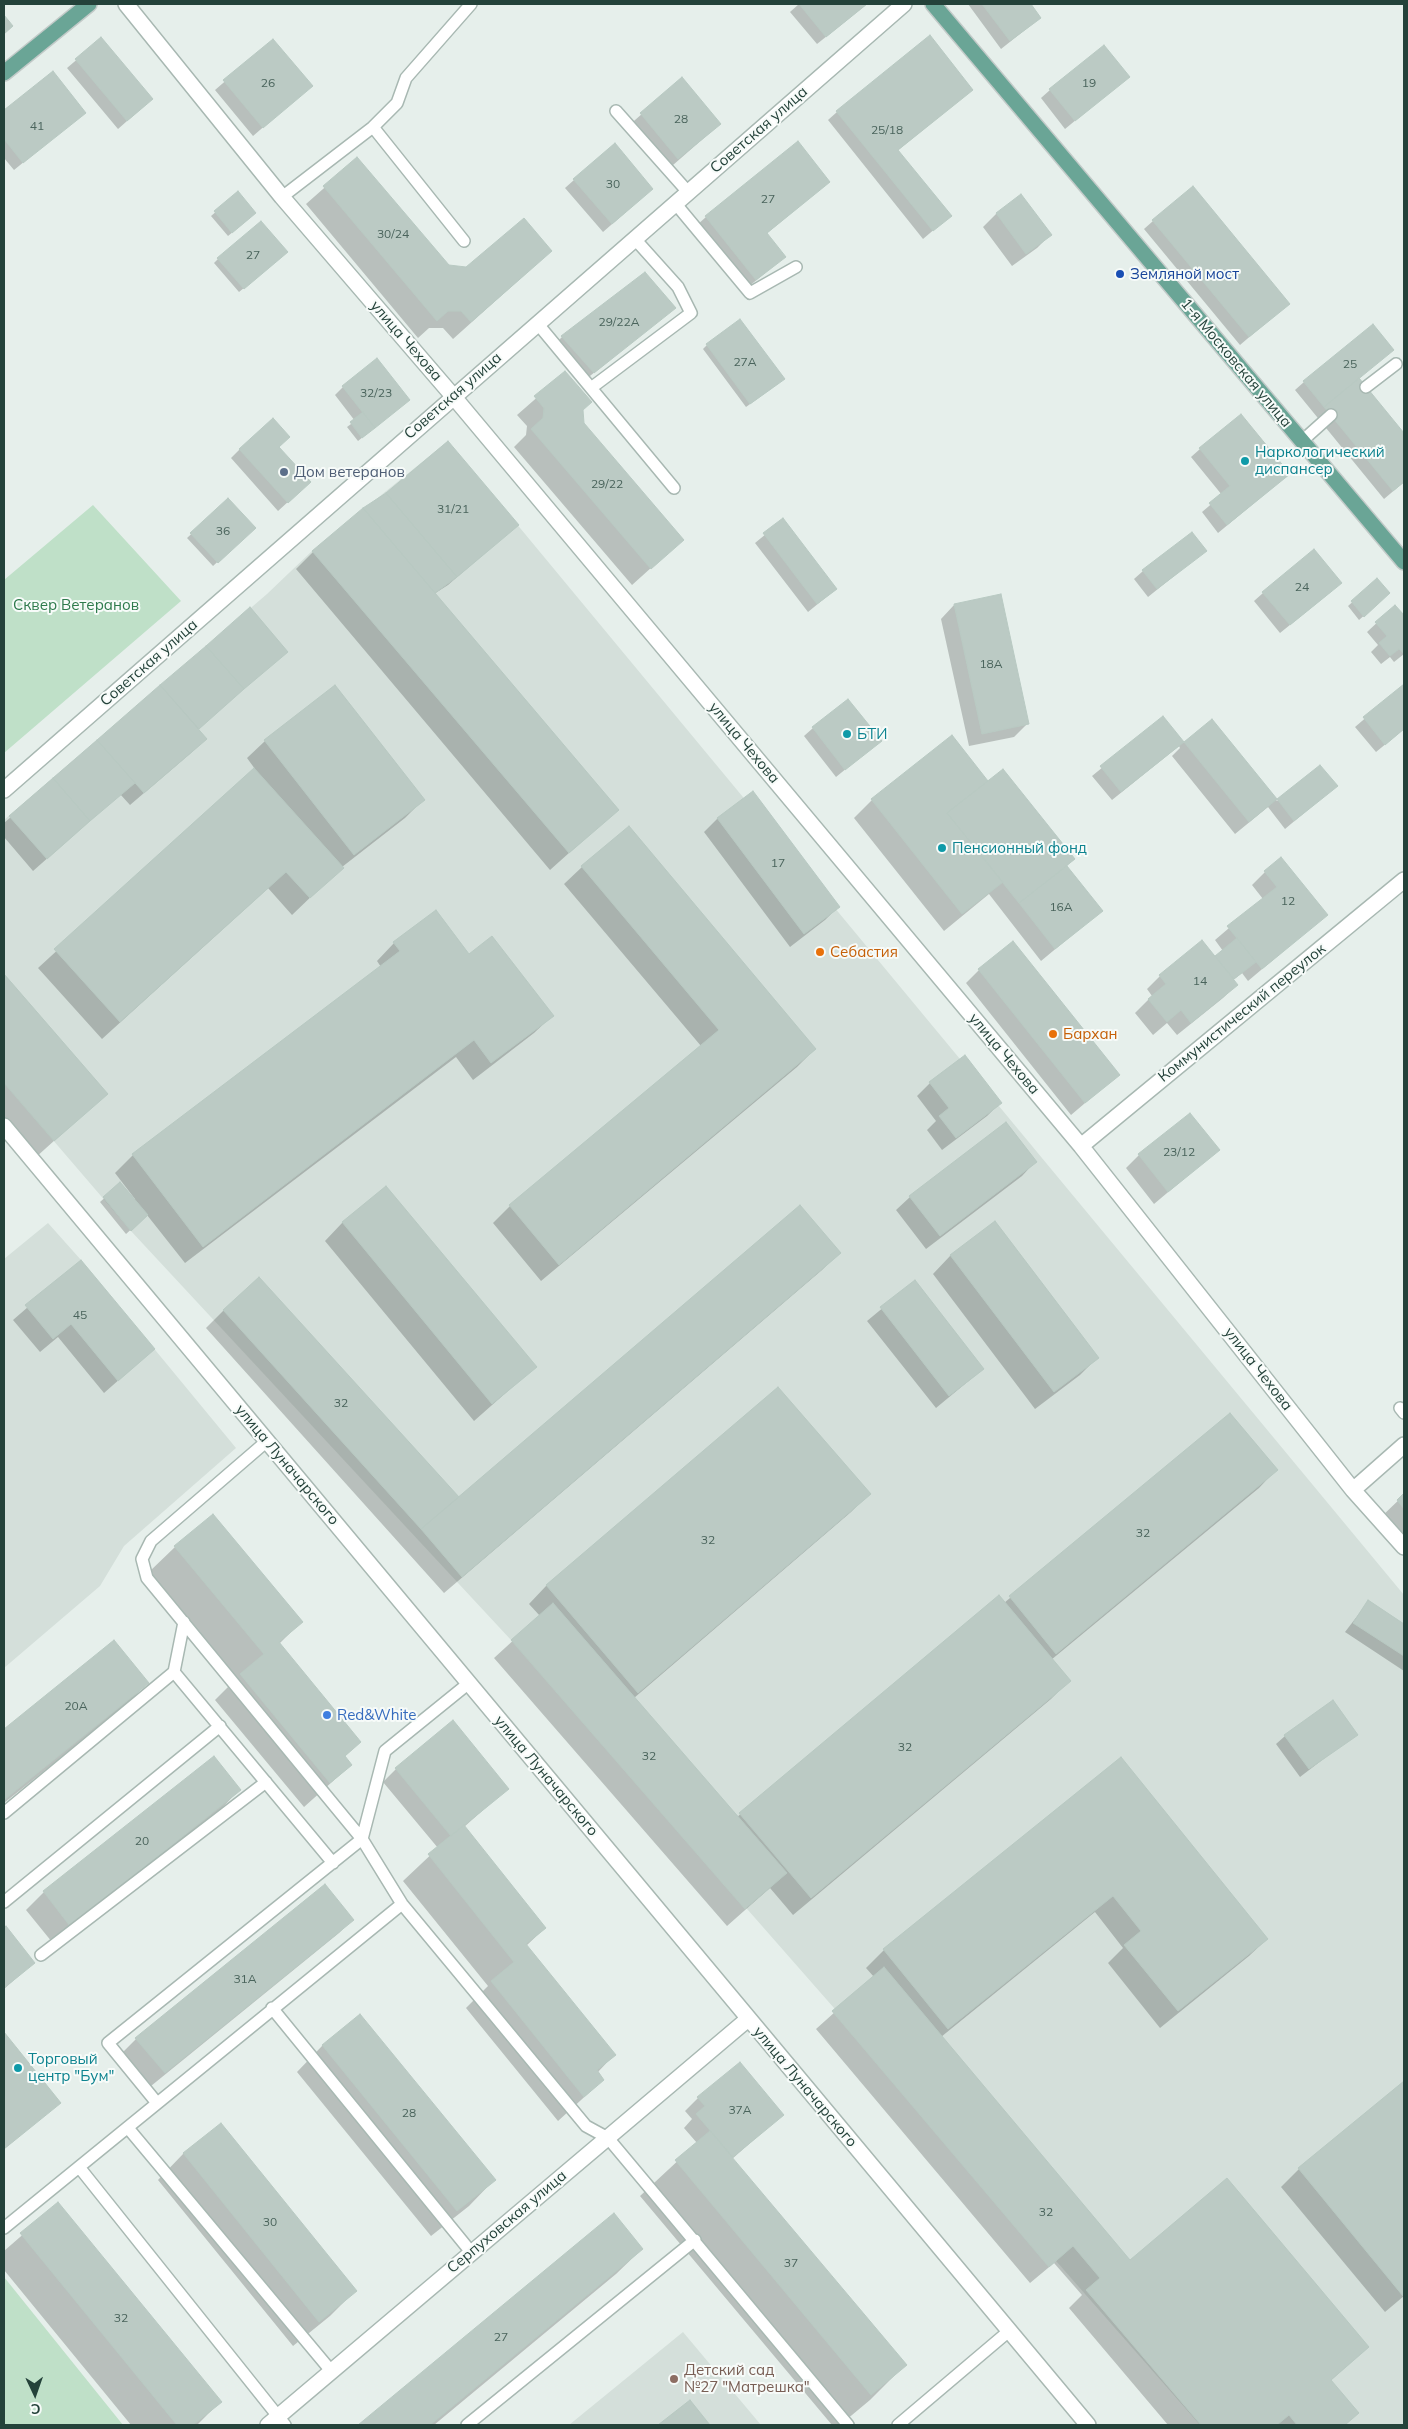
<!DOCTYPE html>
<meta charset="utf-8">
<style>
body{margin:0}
#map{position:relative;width:1408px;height:2429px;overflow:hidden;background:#e6efeb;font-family:Mulish,sans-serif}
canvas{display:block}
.frame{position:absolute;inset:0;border:5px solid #24423a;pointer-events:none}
.north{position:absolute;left:10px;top:2369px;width:50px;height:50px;-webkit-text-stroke:4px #f7fbf9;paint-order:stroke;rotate:177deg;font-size:14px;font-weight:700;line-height:20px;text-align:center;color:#24423a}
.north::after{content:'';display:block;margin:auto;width:18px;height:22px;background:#24423a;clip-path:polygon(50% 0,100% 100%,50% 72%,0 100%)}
</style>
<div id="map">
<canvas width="1408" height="2429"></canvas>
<div class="frame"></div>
<div class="north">С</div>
</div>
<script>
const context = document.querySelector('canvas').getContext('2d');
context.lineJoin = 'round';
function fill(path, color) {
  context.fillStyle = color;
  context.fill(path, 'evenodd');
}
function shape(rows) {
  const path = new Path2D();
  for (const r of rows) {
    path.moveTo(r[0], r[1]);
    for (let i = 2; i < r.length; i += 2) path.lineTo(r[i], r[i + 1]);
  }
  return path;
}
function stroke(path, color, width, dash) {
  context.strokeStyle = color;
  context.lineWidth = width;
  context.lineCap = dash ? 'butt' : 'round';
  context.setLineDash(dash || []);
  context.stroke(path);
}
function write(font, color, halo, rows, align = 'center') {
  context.font = font + ' Mulish,sans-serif';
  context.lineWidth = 4;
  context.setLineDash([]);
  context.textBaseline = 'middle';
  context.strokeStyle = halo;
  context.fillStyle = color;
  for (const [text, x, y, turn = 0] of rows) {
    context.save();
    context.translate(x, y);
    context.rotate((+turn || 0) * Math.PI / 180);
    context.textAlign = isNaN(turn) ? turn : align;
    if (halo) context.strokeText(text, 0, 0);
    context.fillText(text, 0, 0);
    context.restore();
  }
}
const built = shape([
 [448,441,1404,1595,1404,2425,1200,2425,511,1640,131,1231,4,1083,4,820,267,594,312,551],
 [48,1223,81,1260,236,1448,124,1546,100,1586,4,1668,4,1259],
 [683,2332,761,2425,569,2425]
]);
const green = shape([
 [93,505,181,601,4,753,4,580],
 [4,2277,123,2425,4,2425]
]);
const shadow = shape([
 [799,4,867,4,817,44,790,12],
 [968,4,1029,4,1040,18,1001,49],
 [101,39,152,99,118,129,67,68],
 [273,40,311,86,253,136,215,90],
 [52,73,84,113,14,170,4,158,4,112],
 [1128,77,1065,129,1041,98,1050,90],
 [682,79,720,124,665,172,627,127],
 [972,90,897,151,950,216,923,239,828,120,837,112],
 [357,159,448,267,466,269,551,251,453,339,443,328,429,328,418,338,306,204],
 [574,180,643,197,603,232,565,188],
 [829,182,766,234,784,257,747,288,697,225,706,217],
 [238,193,251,217,228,236,211,216],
 [1021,196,1050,235,1037,248,1012,266,983,227,996,214],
 [1153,221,1288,304,1240,345,1144,229],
 [283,256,239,292,214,263,218,259],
 [674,308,585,380,554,345,562,337],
 [707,345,779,383,746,407,703,349],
 [565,373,582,411,583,424,682,540,632,585,514,447,526,435,527,426,517,415],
 [1358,379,1404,435,1404,482,1384,499,1295,390,1304,382],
 [343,387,409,400,358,441,347,427,355,421,335,395],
 [278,447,301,490,278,511,231,458,240,449],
 [1200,449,1289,474,1218,533,1202,512,1222,495,1191,457],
 [228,500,254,528,213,566,187,538],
 [783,520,836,589,808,612,755,543],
 [517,525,448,585,434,594,617,810,550,870,296,569,313,552],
 [1205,551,1148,597,1134,579,1143,571],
 [1377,580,1385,597,1359,620,1348,606],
 [1332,591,1280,633,1254,601,1263,593],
 [954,605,1028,723,1014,737,969,746,941,619],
 [1395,606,1404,617,1404,654,1394,662,1390,657,1381,664,1371,652,1378,645,1367,632],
 [250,609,286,651,197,730,205,739,192,752,130,805,120,794,33,871,4,837,4,823],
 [1404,685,1404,729,1376,752,1355,727],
 [1163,718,1184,743,1212,721,1277,801,1320,766,1336,786,1285,829,1268,807,1235,834,1172,756,1180,748,1179,746,1112,800,1092,776],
 [813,728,880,741,836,777,804,736],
 [951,737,986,781,1073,859,1066,867,1101,911,1041,961,989,894,944,931,854,818,872,800],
 [265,741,423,800,405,818,342,867,292,915,268,888,102,1039,38,968,255,769,247,758],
 [753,792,838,907,825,920,790,947,704,832,717,819],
 [582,867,815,1049,797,1067,541,1281,493,1223,510,1206,701,1046,564,884],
 [1265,872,1326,915,1248,981,1242,973,1233,980,1236,985,1223,998,1177,1035,1167,1023,1153,1035,1135,1013,1152,996,1147,989,1160,976,1215,958,1223,951,1215,940,1263,899,1252,885],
 [394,943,469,955,552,1016,534,1033,473,1080,456,1057,185,1263,147,1215,126,1234,100,1202,120,1184,134,1200,135,1199,115,1173,133,1155,381,967,377,961],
 [979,970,1118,1075,1071,1115,966,983],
 [4,976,106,1094,35,1158,4,1121],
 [930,1083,1000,1103,987,1116,942,1150,927,1130,936,1121,917,1096],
 [1218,1150,1154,1204,1126,1168,1139,1155],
 [1035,1162,1022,1176,926,1249,896,1210,910,1197],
 [386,1188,535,1367,474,1421,325,1241,342,1223],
 [995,1223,1097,1358,1080,1375,1035,1409,933,1274,950,1256],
 [839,1253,822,1270,444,1593,206,1328,224,1310,459,1499],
 [81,1261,154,1349,104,1393,58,1337,40,1352,13,1320],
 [914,1282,983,1369,936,1408,867,1321],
 [778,1388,869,1494,851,1512,634,1698,737,1817,1004,1603,1230,1415,1276,1470,1259,1488,1051,1660,1069,1681,1051,1699,793,1915,770,1888,727,1926,494,1658,540,1616,529,1604,546,1586],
 [1404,1495,1404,1546,1380,1518],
 [175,1547,301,1622,279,1644,360,1742,344,1757,351,1765,304,1807,215,1700,237,1678,149,1572],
 [1368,1602,1404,1626,1404,1671,1345,1632],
 [114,1642,147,1683,122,1709,4,1803,4,1731],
 [1356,1734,1300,1777,1276,1744,1285,1736],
 [214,1758,239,1790,222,1808,52,1942,26,1910,44,1892],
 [1121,1759,1267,1939,1249,1956,1160,2028,1108,1963,1123,1948,1095,1912,941,2037,1130,2261,1368,2347,1330,2381,1357,2413,1345,2425,1168,2425,1069,2308,1082,2295,1054,2263,1030,2283,816,2029,874,1977,866,1968,884,1950],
 [396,1769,508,1788,464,1827,545,1928,526,1946,614,2055,597,2073,603,2080,558,2121,466,2008,488,1986,403,1881,438,1848,383,1782],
 [352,1920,339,1933,151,2086,123,2052,136,2039],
 [6,1928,33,1963,4,1989,4,1930],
 [360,2016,494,2180,469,2206,431,2236,297,2072,322,2046],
 [4,2034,59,2103,4,2149],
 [1404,2082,1404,2296,1385,2312,1281,2187,1299,2169],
 [698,2098,782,2115,732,2159,905,2365,870,2400,840,2425,832,2425,640,2196,697,2143,684,2128,692,2119,685,2111],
 [221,2125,355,2291,330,2316,293,2346,158,2180,183,2154],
 [58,2204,220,2402,197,2425,131,2425,4,2270,4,2251],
 [614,2215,642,2249,616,2274,434,2425,360,2425]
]);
const building = shape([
 [799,4,867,4,826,37,799,4],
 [982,4,1031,4,1041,18,1010,41,982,4],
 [4,15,13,26,4,34,4,15],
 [930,35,973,90,898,150,952,216,933,231,836,111,930,35],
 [101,37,153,99,127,121,75,59,101,37],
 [273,39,313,86,263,128,223,80,273,39],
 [1104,45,1130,77,1075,121,1049,89,1104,45],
 [53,71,86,113,23,163,4,139,4,110,53,71],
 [682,77,721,124,678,159,640,113,682,77],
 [798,141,830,182,767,233,786,257,756,280,705,216,798,141],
 [615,143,653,189,612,224,573,179,615,143],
 [357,157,449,265,466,267,524,218,552,251,471,322,461,311,448,311,437,321,323,186,357,157],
 [1193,186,1290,304,1249,337,1152,220,1193,186],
 [238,191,256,213,232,233,214,211,238,191],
 [1021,194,1052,235,1026,254,996,213,1021,194],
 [261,221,288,252,244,289,217,258,261,221],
 [645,272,676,308,594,373,561,336,645,272],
 [740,319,785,379,750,404,706,344,740,319],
 [1373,324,1394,350,1324,407,1303,381,1373,324],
 [377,358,410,400,375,428,342,386,377,358],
 [565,371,592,402,583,410,584,423,684,540,651,569,531,429,543,418,544,408,534,396,565,371],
 [1359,378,1404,433,1404,482,1393,491,1324,407,1359,378],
 [363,412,375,428,362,438,350,422,363,412],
 [1241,414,1290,474,1227,525,1209,503,1230,486,1199,448,1241,414],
 [273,418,290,437,279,447,311,482,288,503,239,449,273,418],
 [448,441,519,525,457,577,386,493,448,441],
 [386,493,457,577,435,593,363,508,386,493],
 [228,498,256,528,218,563,190,533,228,498],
 [363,508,619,810,569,853,312,551,363,508],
 [783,518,837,589,817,604,763,533,783,518],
 [1192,532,1207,551,1157,589,1142,570,1192,532],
 [1314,549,1342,583,1290,625,1262,592,1314,549],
 [1377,578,1390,593,1364,617,1351,601,1377,578],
 [1001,594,1029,724,982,734,954,604,1001,594],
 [1395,605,1404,615,1404,654,1399,649,1390,656,1379,643,1387,636,1375,622,1395,605],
 [250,607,288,652,244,689,206,646,250,607],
 [206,646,244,689,199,729,160,685,206,646],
 [1404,684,1404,729,1385,745,1363,717,1404,684],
 [160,685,207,739,144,793,97,740,160,685],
 [335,685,425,800,354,855,264,740,335,685],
 [848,699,882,741,845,770,812,727,848,699],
 [1163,716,1184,742,1121,792,1100,766,1163,716],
 [1212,719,1277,799,1249,822,1184,742,1212,719],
 [952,735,988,781,947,813,1003,882,962,914,871,799,952,735],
 [97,740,135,783,90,821,53,778,97,740],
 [1320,765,1338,786,1294,821,1277,799,1320,765],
 [254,768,344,868,310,898,286,872,120,1022,54,949,254,768],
 [1003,769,1075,859,1019,903,947,813,1003,769],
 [53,778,90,821,47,859,9,816,53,778],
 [753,791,840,907,804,934,717,818,753,791],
 [629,826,816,1049,559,1265,509,1205,719,1030,581,866,629,826],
 [1281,857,1328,915,1262,969,1227,926,1277,887,1264,871,1281,857],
 [1067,866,1103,911,1055,949,1019,903,1067,866],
 [436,910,469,954,492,936,554,1016,491,1063,474,1040,203,1247,132,1154,400,951,393,942,436,910],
 [1237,938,1256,962,1234,979,1215,956,1237,938],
 [1202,940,1238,985,1191,1023,1181,1010,1167,1022,1148,999,1166,984,1159,975,1202,940],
 [1013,941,1120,1075,1085,1103,978,969,1013,941],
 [4,974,108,1094,54,1141,4,1083,4,974],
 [965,1055,1002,1103,956,1138,939,1116,949,1108,929,1082,965,1055],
 [1190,1113,1220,1150,1168,1192,1138,1154,1190,1113],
 [1006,1122,1037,1162,940,1236,909,1196,1006,1122],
 [120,1182,148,1215,131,1231,103,1197,120,1182],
 [386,1186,537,1367,492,1404,342,1222,386,1186],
 [800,1205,841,1253,462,1577,421,1529,800,1205],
 [995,1221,1099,1358,1054,1392,950,1255,995,1221],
 [81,1260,155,1349,118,1381,71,1324,53,1339,25,1305,81,1260],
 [259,1277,459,1497,421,1529,223,1310,259,1277],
 [915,1280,984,1369,949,1396,880,1307,915,1280],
 [778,1387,871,1494,638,1693,546,1585,778,1387],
 [1230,1413,1278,1470,1056,1654,1009,1596,1230,1413],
 [1404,1493,1404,1509,1397,1500,1404,1493],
 [213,1514,303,1622,279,1642,361,1742,345,1756,352,1765,330,1783,240,1674,264,1654,174,1546,213,1514],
 [999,1595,1071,1681,811,1898,739,1813,999,1595],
 [1368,1600,1404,1624,1404,1656,1353,1623,1368,1600],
 [553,1603,787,1873,745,1909,511,1640,553,1603],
 [114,1640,149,1683,4,1800,4,1729,114,1640],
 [1333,1700,1358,1735,1309,1769,1284,1735,1333,1700],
 [453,1720,509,1789,451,1836,395,1768,453,1720],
 [214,1756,241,1790,70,1926,43,1891,214,1756],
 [1121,1757,1268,1939,1178,2011,1124,1945,1141,1931,1113,1896,948,2029,883,1949,1121,1757],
 [464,1825,546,1928,526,1944,616,2055,597,2070,604,2080,584,2097,491,1981,514,1962,428,1854,464,1825],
 [325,1884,354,1920,165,2073,135,2038,325,1884],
 [6,1926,35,1963,4,1988,4,1928,6,1926],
 [884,1967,1130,2260,1227,2178,1369,2347,1331,2380,1359,2413,1345,2425,1297,2425,1289,2415,1277,2425,1201,2425,1086,2290,1100,2278,1073,2246,1049,2267,832,2011,884,1967],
 [360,2014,496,2180,457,2211,322,2045,360,2014],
 [4,2032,61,2103,4,2149,4,2032],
 [740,2062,784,2115,733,2157,696,2114,705,2106,697,2097,740,2062],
 [1404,2081,1404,2295,1403,2296,1298,2168,1404,2081],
 [221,2123,357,2291,319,2322,183,2153,221,2123],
 [710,2131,907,2365,871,2395,675,2160,710,2131],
 [58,2202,222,2402,193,2425,177,2425,20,2233,58,2202],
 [614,2213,643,2249,430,2425,358,2425,614,2213],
 [690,2400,710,2425,658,2425,690,2400]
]);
const service = shape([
 [616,111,688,192],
 [373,127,397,103,406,78,471,4],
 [282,197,373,127,464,241],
 [675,203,750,293,796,267],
 [537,323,674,488],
 [1366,387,1396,364],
 [591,388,691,313,678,287,634,238],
 [1302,441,1331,415],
 [1400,1408,1404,1413],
 [267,1441,151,1541,142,1559,147,1578,362,1839,402,1904,586,2126,608,2138,848,2425],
 [174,1672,184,1622],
 [4,1813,174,1672,333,1863],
 [4,1902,220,1726],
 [41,1955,266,1782],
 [272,2008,471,2252],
 [157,2103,108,2043,362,1839,385,1751,469,1683],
 [128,2128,332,2372],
 [79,2167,285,2425],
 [4,2228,402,1904],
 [467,2425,695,2240],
 [898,2425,1009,2331]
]);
const minor = shape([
 [126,4,282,197,453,396,1081,1146,1353,1490,1404,1547],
 [4,1126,1088,2425],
 [1081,1146,1404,880],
 [1353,1490,1404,1445],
 [268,2425,748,2019]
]);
const tertiary = shape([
 [4,790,904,4]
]);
const primary = shape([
 [933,4,1404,562],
 [4,73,89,4]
]);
const markers = [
 [1120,274,5,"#1a4fb4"],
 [1245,461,5,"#0f9aa8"],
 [284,472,5,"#5c6f8a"],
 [847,734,5,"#0f9aa8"],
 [942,848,5,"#0f9aa8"],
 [820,952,5,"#e8710a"],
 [1053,1034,5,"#e8710a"],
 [327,1715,5,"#3f7fe0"],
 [18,2068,5,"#0f9aa8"],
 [674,2379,5,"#8d6e63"]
];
const numberNames = [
 ["26",268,83],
 ["19",1089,83],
 ["28",681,119],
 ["41",37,126],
 ["25/18",887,130],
 ["30",613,184],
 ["27",768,199],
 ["30/24",393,234],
 ["27",253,255],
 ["29/22А",619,322],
 ["27А",745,362],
 ["25",1350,364],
 ["32/23",376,393],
 ["29/22",607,484],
 ["31/21",453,509],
 ["36",223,531],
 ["24",1302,587],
 ["18А",991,664],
 ["17",778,863],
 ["12",1288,901],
 ["16А",1061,907],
 ["14",1200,981],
 ["23/12",1179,1152],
 ["45",80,1315],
 ["32",341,1403],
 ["32",1143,1533],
 ["32",708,1540],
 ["20А",76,1706],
 ["32",905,1747],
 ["32",649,1756],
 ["20",142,1841],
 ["31А",245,1979],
 ["37А",740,2110],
 ["28",409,2113],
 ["32",1046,2212],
 ["30",270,2222],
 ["37",791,2263],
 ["32",121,2318],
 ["27",501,2337]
];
const streetNames = [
 ["Советская улица",759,130,-41],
 ["улица Чехова",406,341,49],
 ["1-я Московская улица",1236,363,50],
 ["Советская улица",453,396,-41],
 ["Советская улица",149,663,-41],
 ["улица Чехова",744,743,50],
 ["Коммунистический переулок",1242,1013,-39],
 ["улица Чехова",1004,1054,50],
 ["улица Чехова",1258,1369,52],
 ["улица Луначарского",287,1465,50],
 ["улица Луначарского",546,1776,50],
 ["улица Луначарского",805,2087,50],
 ["Серпуховская улица",507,2222,-40]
];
const transitNames = [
 ["Земляной мост",1130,274]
];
const cultureNames = [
 ["Наркологический",1255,452],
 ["диспансер",1255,469],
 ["БТИ",857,734],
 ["Пенсионный фонд",952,848],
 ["Торговый",28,2059],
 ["центр \"Бум\"",28,2076]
];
const serviceNames = [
 ["Дом ветеранов",294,472]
];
const parkNames = [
 ["Сквер Ветеранов",76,605]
];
const foodNames = [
 ["Себастия",830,952],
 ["Бархан",1063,1034]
];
const shopNames = [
 ["Red&White",337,1715]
];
const educationNames = [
 ["Детский сад",684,2370],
 ["№27 \"Матрешка\"",684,2387]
];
fill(built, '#d4dfda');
fill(green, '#bfe0c8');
fill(shadow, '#0003');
fill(building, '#bbcac4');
stroke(building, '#b8c9c2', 1);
stroke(service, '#a8b8b2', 14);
stroke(minor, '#a8b8b2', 18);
stroke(tertiary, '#a8b8b2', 18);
stroke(primary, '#c2cac8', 18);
stroke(service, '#fff', 11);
stroke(minor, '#fff', 15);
stroke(tertiary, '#fff', 15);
stroke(primary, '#6aa596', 15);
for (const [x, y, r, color] of markers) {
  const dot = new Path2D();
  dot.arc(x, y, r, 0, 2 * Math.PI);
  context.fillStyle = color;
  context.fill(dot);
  stroke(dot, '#f7fbf9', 2);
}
write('12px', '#4a645c', null, numberNames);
write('15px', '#24423a', '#f7fbf9', streetNames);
write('15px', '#164399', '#f7fbf9', transitNames, 'left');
write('15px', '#0d838f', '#f7fbf9', cultureNames, 'left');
write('15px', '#4e5e75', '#f7fbf9', serviceNames, 'left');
write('15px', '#2d7a4b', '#f7fbf9', parkNames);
write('15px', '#c56008', '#f7fbf9', foodNames, 'left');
write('15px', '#366cbe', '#f7fbf9', shopNames, 'left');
write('15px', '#785e54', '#f7fbf9', educationNames, 'left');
</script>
